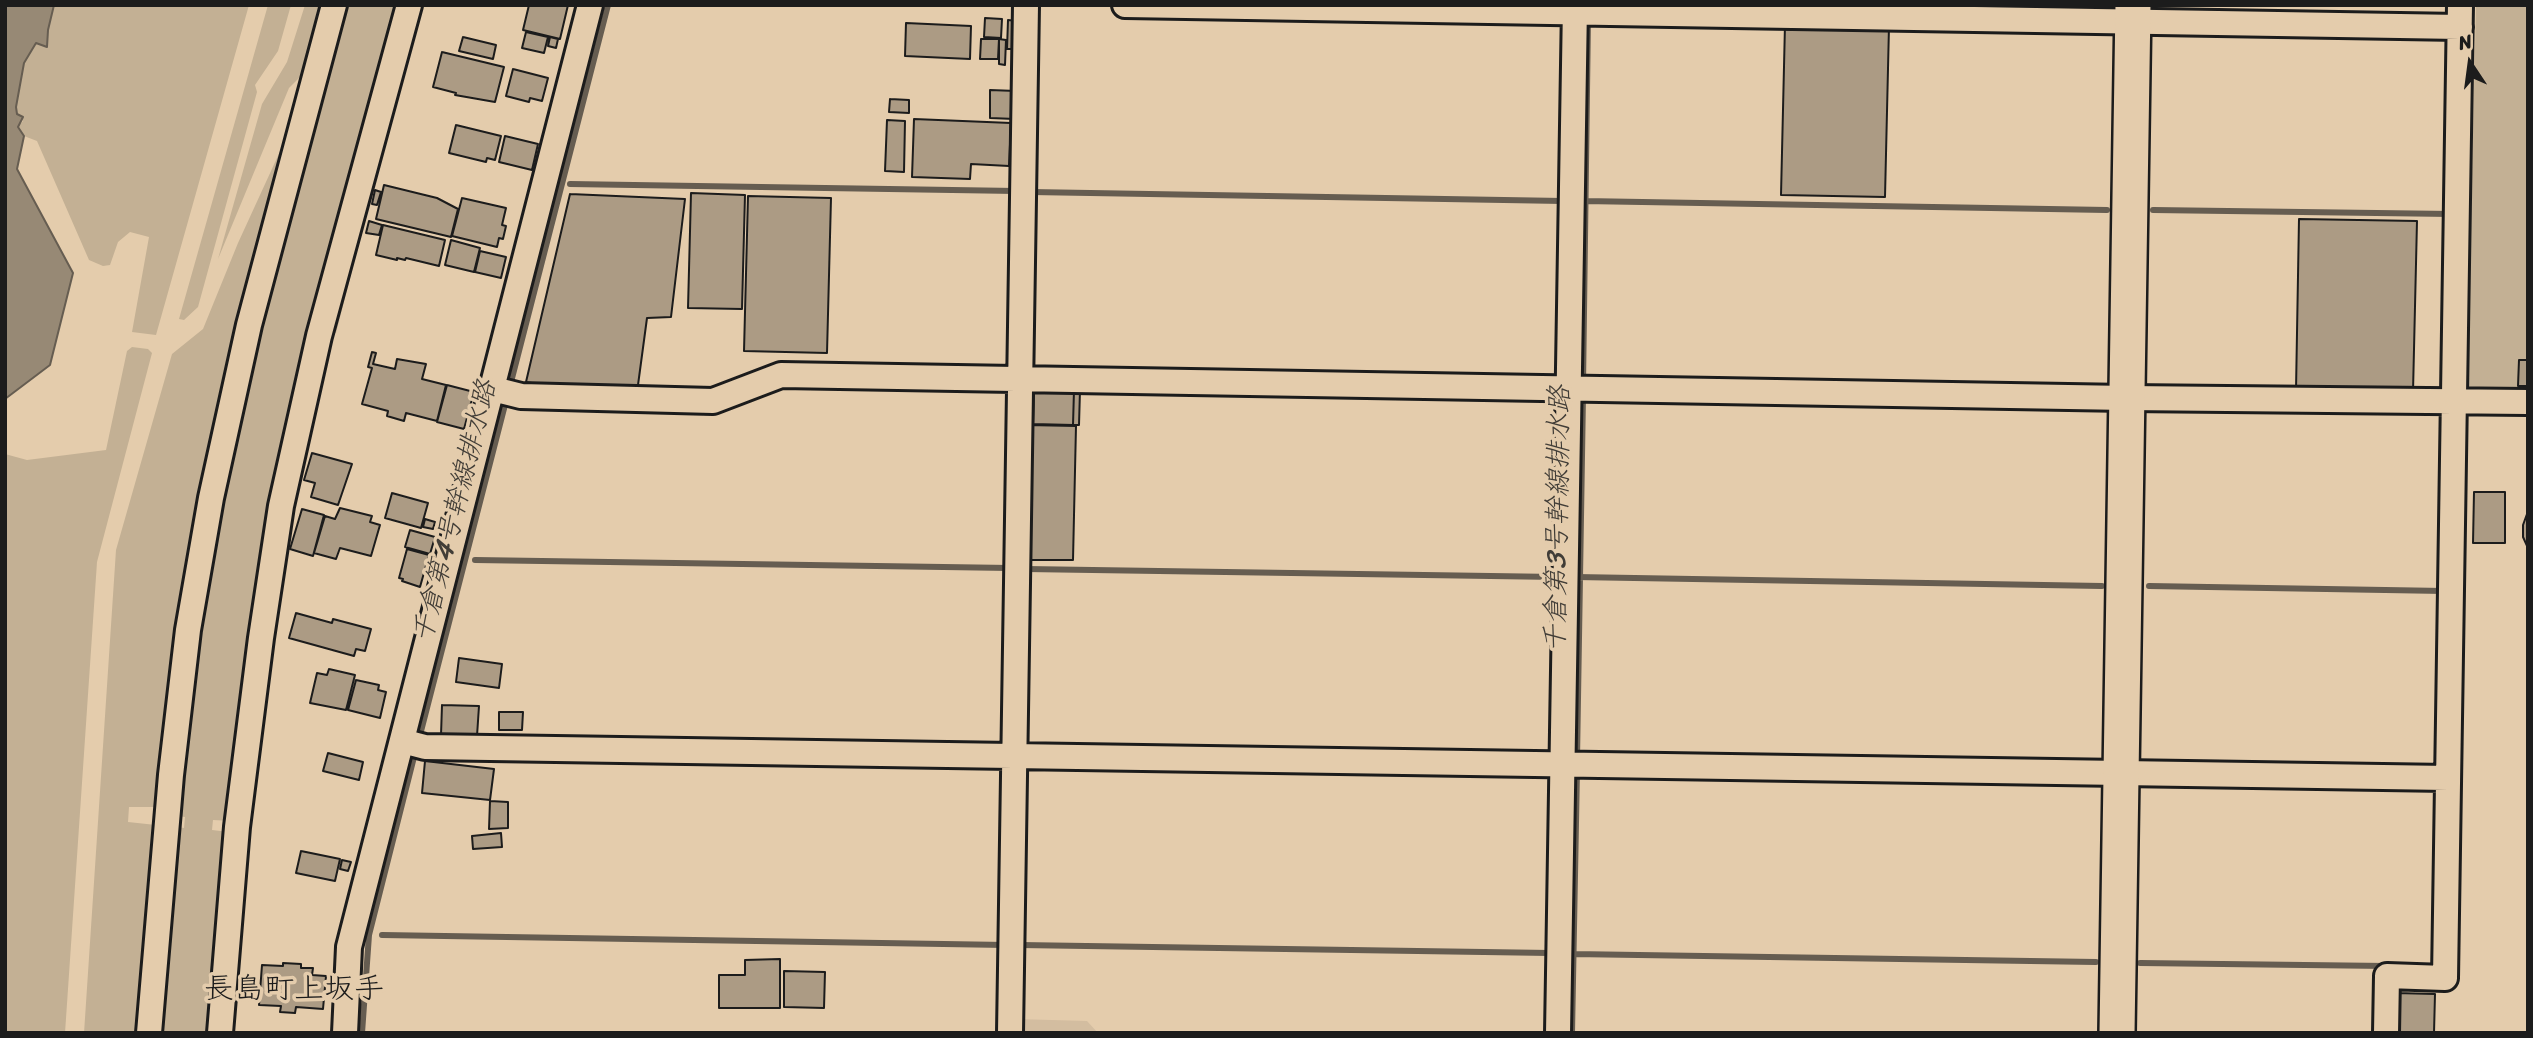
<!DOCTYPE html>
<meta charset="utf-8">
<style>
body{margin:0}
#map{position:relative;width:2533px;height:1038px;overflow:hidden;background:#e4ccac;font-family:Sriracha,sans-serif}
canvas{display:block}
.frame{position:absolute;inset:0;border:7px solid #1c1c1c;pointer-events:none}
.north{position:absolute;left:2435px;top:28px;width:70px;height:70px;-webkit-text-stroke:5px #e4ccac;paint-order:stroke;rotate:347deg;font-size:19px;font-weight:700;line-height:28px;text-align:center;color:#1c1c1c}
.north::after{content:'';display:block;margin:auto;width:24px;height:32px;background:#1c1c1c;clip-path:polygon(50% 0,100% 100%,50% 72%,0 100%)}
</style>
<div id="map">
<canvas width="2533" height="1038"></canvas>
<div class="frame"></div>
<div class="north">N</div>
</div>
<script>
const context = document.querySelector('canvas').getContext('2d');
context.lineJoin = 'round';
function fill(path, color) {
  context.fillStyle = color;
  context.fill(path, 'evenodd');
}
function shape(rows) {
  const path = new Path2D();
  for (const r of rows) {
    path.moveTo(r[0], r[1]);
    for (let i = 2; i < r.length; i += 2) path.lineTo(r[i], r[i + 1]);
  }
  return path;
}
function stroke(path, color, width, dash) {
  context.strokeStyle = color;
  context.lineWidth = width;
  context.lineCap = dash ? 'butt' : 'round';
  context.setLineDash(dash || []);
  context.stroke(path);
}
function write(font, color, halo, rows, align = 'center') {
  context.font = font + ' Sriracha,"Klee One",sans-serif';
  context.lineWidth = 7;
  context.setLineDash([]);
  context.textBaseline = 'middle';
  context.strokeStyle = halo;
  context.fillStyle = color;
  for (const [text, x, y, turn = 0] of rows) {
    context.save();
    context.translate(x, y);
    context.rotate((+turn || 0) * Math.PI / 180);
    context.textAlign = isNaN(turn) ? turn : align;
    if (halo) context.strokeText(text, 0, 0);
    context.fillText(text, 0, 0);
    context.restore();
  }
}
const built = shape([
 [1016,1019,1087,1021,1098,1033,1016,1033]
]);
const green = shape([
 [54,5,249,5,156,335,132,332,149,237,130,232,118,242,110,265,103,266,89,260,37,141,24,136,17,127,23,121,17,114,16,107,24,63,36,43,47,47,48,30],
 [268,5,291,5,278,51,255,85,257,92,198,307,184,320,179,319],
 [305,5,325,5,308,69,289,88,218,259,262,104,287,62],
 [346,5,401,5,312,336,232,821,213,820,212,830,229,832,211,1033,159,1033,177,827,184,828,185,817,178,816,182,776,221,500,260,329],
 [415,5,423,5,397,95,336,333,326,331],
 [2476,5,2528,5,2528,394,2473,394,2467,384],
 [293,123,158,807,129,807,128,822,156,825,138,1033,84,1033,116,550,172,354,203,329,238,243],
 [132,347,148,349,152,353,97,562,65,1033,5,1033,5,454,27,460,106,450,127,351]
]);
const water = shape([
 [5,5,54,5,48,30,47,47,36,43,24,63,16,107,17,114,23,117,18,127,24,136,17,169,73,273,50,365,5,399,5,5]
]);
const stream = shape([
 [570,184,1016,191],
 [1031,192,1563,201],
 [1584,201,2107,210],
 [2153,210,2451,214],
 [1583,385,1588,18],
 [510,386,608,5],
 [475,560,1010,568],
 [1026,569,1557,577],
 [1576,577,2102,586],
 [2149,586,2444,591],
 [419,739,507,397],
 [1577,759,1583,396],
 [382,935,1006,945],
 [1020,945,1550,953],
 [1573,954,2096,962],
 [2140,963,2387,966],
 [362,1033,369,935,416,749],
 [1572,1033,1577,770]
]);
const building = shape([
 [529,5,568,5,560,39,523,30,529,5],
 [985,18,1002,19,1001,38,984,37,985,18],
 [1008,20,1017,21,1015,49,1007,49,1008,20],
 [906,23,971,26,970,59,905,56,906,23],
 [1785,24,1889,26,1885,197,1781,195,1785,24],
 [526,32,548,37,544,53,522,48,526,32],
 [463,37,496,45,493,59,459,51,463,37],
 [550,37,558,39,556,48,548,46,550,37],
 [981,39,999,39,998,59,980,59,981,39],
 [999,39,1006,40,1005,65,999,64,999,39],
 [442,52,504,67,495,102,455,95,456,93,433,87,442,52],
 [513,69,548,78,542,101,530,98,529,102,506,96,513,69],
 [990,90,1016,91,1015,119,990,118,990,90],
 [890,99,909,100,909,113,889,112,890,99],
 [914,119,1011,123,1009,166,971,164,970,179,912,177,914,119],
 [887,120,905,121,904,172,885,171,887,120],
 [456,125,501,136,495,160,487,158,486,162,449,153,456,125],
 [505,136,538,144,532,170,499,162,505,136],
 [384,185,437,198,458,209,451,237,376,219,384,185],
 [375,190,381,192,377,205,372,204,375,190],
 [691,193,745,195,742,309,688,308,691,193],
 [570,194,685,199,671,317,647,318,638,385,559,388,526,382,570,194],
 [748,196,831,198,827,353,744,351,748,196],
 [462,198,506,208,502,225,506,226,503,239,499,238,497,247,452,236,462,198],
 [2299,219,2417,221,2413,392,2296,390,2299,219],
 [369,221,382,225,379,235,366,233,369,221],
 [383,225,445,240,439,266,406,258,405,260,397,258,397,260,376,255,383,225],
 [451,240,480,248,474,272,445,265,451,240],
 [480,251,506,257,501,278,475,272,480,251],
 [372,352,376,353,373,364,395,369,397,359,426,364,422,379,446,385,437,421,406,413,404,421,387,416,388,411,362,404,372,368,368,367,372,352],
 [2519,360,2528,360,2528,386,2518,386,2519,360],
 [447,385,474,392,464,429,437,422,447,385],
 [1034,389,1074,390,1073,425,1033,424,1034,389],
 [1074,390,1080,390,1079,425,1073,425,1074,390],
 [1027,425,1076,426,1073,560,1025,560,1027,425],
 [312,453,352,464,338,505,311,497,315,483,304,480,312,453],
 [2474,492,2505,492,2505,543,2473,543,2474,492],
 [392,493,428,503,421,528,385,518,392,493],
 [340,508,372,516,370,522,380,525,371,556,340,548,336,559,314,553,325,516,335,519,340,508],
 [302,509,324,515,313,556,290,549,302,509],
 [2527,514,2528,513,2528,548,2523,537,2523,525,2527,514],
 [425,519,435,522,433,529,423,527,425,519],
 [410,530,435,537,430,554,405,547,410,530],
 [407,549,429,555,420,587,402,581,403,579,399,578,407,549],
 [296,613,332,623,333,619,371,629,365,651,356,649,354,656,289,638,296,613],
 [459,658,502,664,499,688,456,682,459,658],
 [329,669,355,675,346,710,310,703,317,673,327,675,329,669],
 [356,680,379,685,378,690,386,692,380,718,348,710,356,680],
 [442,705,479,706,477,736,441,735,442,705],
 [499,712,523,712,522,730,499,730,499,712],
 [328,753,363,762,359,780,323,771,328,753],
 [425,761,494,769,490,800,422,793,425,761],
 [490,801,508,802,508,828,489,829,490,801],
 [501,833,502,847,473,849,472,836,501,833],
 [301,851,340,859,335,881,296,873,301,851],
 [342,860,351,862,348,871,340,869,342,860],
 [780,959,780,1008,719,1008,719,975,745,975,745,960,780,959],
 [283,963,301,964,301,968,313,968,312,975,326,976,323,1009,296,1007,295,1013,280,1012,281,1006,259,1005,262,965,283,966,283,963],
 [784,971,825,972,824,1008,784,1007,784,971],
 [2396,993,2435,994,2434,1033,2394,1033,2396,993]
]);
const street = shape([
 [1125,5,2460,27],
 [493,389,521,396,713,401,781,375,2127,398,2528,402],
 [402,741,425,747,2448,778],
 [149,1033,171,775,188,630,211,498,249,325,334,5],
 [220,1033,237,827,261,638,281,506,319,336,409,5],
 [345,1033,349,947,590,5],
 [1010,1033,1026,5],
 [1558,1033,1575,5],
 [2386,1033,2387,976,2445,978,2460,5]
]);
const secondary = shape([
 [2117,1033,2133,5]
]);
const waterNames = [
 ["千倉第4号幹線排水路",456,512,-76],
 ["千倉第3号幹線排水路",1559,519,-89]
];
const quarterNames = [
 ["長島町上坂手",294,990]
];
fill(built, '#d3bda0');
fill(green, '#c3b094');
fill(water, '#978975');
stroke(water, '#665d51', 2);
stroke(stream, '#665d51', 6);
fill(building, '#ac9b84');
stroke(building, '#1c1c1c', 2);
stroke(street, '#1c1c1c', 30);
stroke(secondary, '#1c1c1c', 40);
stroke(street, '#e4ccac', 24);
stroke(secondary, '#e4ccac', 35);
write('italic 28px', '#413d37', '#e4ccac', waterNames);
write('30px', '#1c1c1c', '#e4ccac', quarterNames);
</script>
